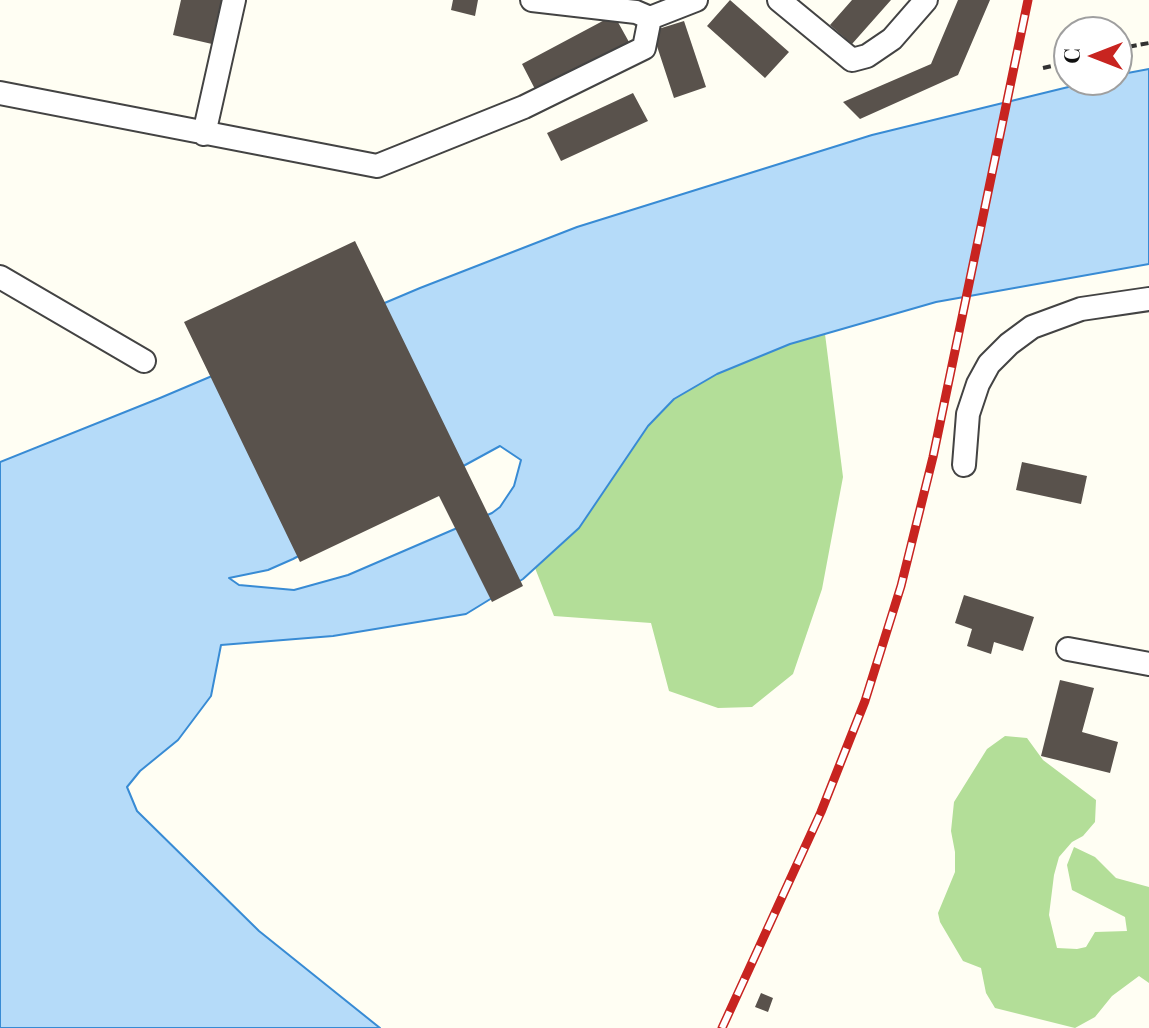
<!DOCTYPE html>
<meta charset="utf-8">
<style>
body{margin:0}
#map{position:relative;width:1149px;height:1028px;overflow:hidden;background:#fffef3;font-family:"Playfair Display",serif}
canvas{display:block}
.north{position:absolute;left:1053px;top:16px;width:80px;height:80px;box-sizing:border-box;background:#fff;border:2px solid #9f9f9f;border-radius:50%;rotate:270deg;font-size:22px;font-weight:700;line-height:32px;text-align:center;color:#101010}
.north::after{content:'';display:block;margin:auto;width:28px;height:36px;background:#c82420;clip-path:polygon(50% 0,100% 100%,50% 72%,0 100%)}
</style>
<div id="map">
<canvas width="1149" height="1028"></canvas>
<div class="north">С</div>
</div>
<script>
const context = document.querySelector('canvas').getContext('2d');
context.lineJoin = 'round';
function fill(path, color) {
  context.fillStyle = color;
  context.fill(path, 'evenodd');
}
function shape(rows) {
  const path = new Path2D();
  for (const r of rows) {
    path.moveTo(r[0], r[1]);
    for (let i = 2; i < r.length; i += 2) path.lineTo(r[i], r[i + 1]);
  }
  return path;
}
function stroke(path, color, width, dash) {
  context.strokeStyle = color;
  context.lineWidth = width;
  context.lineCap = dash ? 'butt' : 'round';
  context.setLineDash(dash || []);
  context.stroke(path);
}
const forest = shape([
 [825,334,843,477,822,589,793,674,752,707,718,708,669,691,651,623,554,616,535,568,579,528,648,426,674,399,717,374,790,344],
 [1005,736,1027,738,1043,760,1096,800,1095,822,1083,836,1072,842,1059,857,1054,875,1049,915,1057,948,1077,949,1086,947,1095,932,1127,931,1125,917,1072,890,1067,865,1074,847,1095,857,1116,878,1149,887,1149,983,1139,976,1112,996,1095,1017,1075,1028,995,1008,986,993,981,968,963,961,940,922,938,913,955,872,955,852,951,831,954,802,987,749]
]);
const water = shape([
 [1149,69,1149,264,936,302,790,344,717,374,674,399,648,426,579,528,523,579,466,614,333,636,221,645,211,696,178,740,140,771,127,787,137,811,259,931,380,1028,0,1028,0,462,160,398,420,288,577,227,872,135,1097,80,1117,80,1117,75,1149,69],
 [500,446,521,460,514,486,500,507,492,513,348,575,294,590,239,585,229,578,268,570,293,559,500,446]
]);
const building = shape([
 [181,0,222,0,212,44,173,35],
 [453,0,478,0,475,16,451,10],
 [730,0,789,52,765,78,707,26],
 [852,0,891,0,852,44,830,25],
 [958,0,990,0,958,75,860,119,843,102,931,64],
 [614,15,629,42,537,93,522,64],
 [684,21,706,87,674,98,652,31],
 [633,93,648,121,561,161,547,133],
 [355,241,523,586,492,602,439,496,300,562,184,322],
 [1022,462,1087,476,1081,504,1016,490],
 [964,595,1034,617,1023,651,994,642,991,654,967,646,972,629,955,623],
 [1060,680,1094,688,1082,732,1118,742,1110,773,1041,756],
 [761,993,773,998,768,1012,755,1007]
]);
const path = shape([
 [1117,49,1149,43],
 [1043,68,1069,62]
]);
const minor = shape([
 [532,0,636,12,650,18],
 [779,0,852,60,867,56,892,39,926,0],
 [0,93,377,166,524,107,644,48,650,18,696,0],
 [204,134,234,0],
 [0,277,144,361],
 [964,465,968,414,978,384,989,364,1009,344,1032,327,1081,309,1149,299],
 [1068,649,1149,664]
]);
const rail = shape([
 [722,1028,821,812,865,701,901,586,933,457,1028,0]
]);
fill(forest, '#b3de98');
fill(water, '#b5dbf9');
stroke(water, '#388bd4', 2);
fill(building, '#59524c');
stroke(minor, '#434343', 26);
stroke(path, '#323232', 4, [8, 4]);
stroke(minor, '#fff', 22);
stroke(rail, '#c82420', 9);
stroke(rail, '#fff', 6, [18]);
</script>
